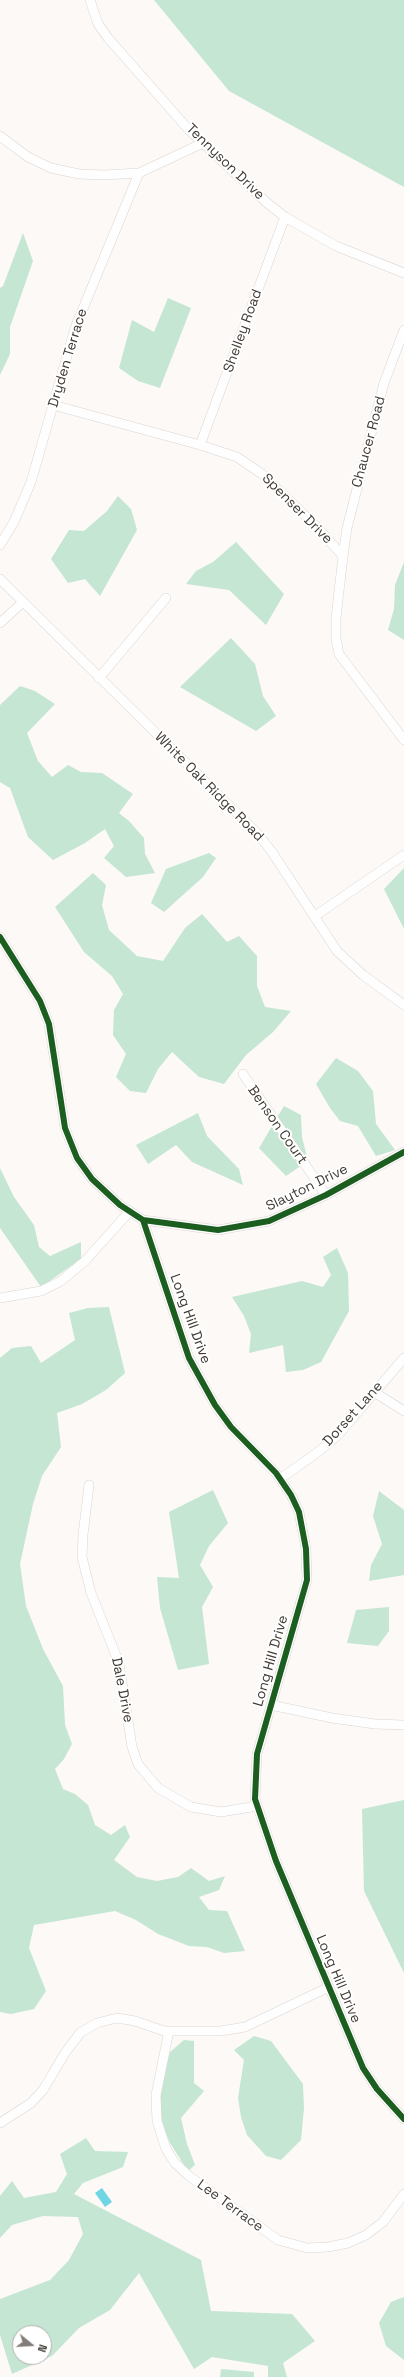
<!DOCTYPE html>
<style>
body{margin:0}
#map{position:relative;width:404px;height:2377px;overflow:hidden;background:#fcf9f7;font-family:"Space Grotesk",sans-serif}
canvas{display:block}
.north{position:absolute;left:12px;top:2325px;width:40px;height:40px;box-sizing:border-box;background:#fff;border:1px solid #b3b0ae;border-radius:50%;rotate:108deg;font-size:11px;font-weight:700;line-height:16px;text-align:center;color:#413a34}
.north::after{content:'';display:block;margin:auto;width:14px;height:18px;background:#827d78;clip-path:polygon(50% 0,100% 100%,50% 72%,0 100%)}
</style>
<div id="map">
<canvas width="404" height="2377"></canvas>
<div class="north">N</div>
</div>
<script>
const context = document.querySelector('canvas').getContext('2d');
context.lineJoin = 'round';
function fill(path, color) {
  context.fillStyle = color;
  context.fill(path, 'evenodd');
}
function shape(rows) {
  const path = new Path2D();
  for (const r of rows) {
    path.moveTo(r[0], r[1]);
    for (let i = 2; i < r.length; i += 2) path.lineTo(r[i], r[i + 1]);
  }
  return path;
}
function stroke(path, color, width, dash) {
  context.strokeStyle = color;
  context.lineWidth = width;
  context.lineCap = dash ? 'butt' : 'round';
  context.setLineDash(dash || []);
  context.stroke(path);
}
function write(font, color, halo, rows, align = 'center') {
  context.font = font + ' "Space Grotesk",sans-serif';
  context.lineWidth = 4;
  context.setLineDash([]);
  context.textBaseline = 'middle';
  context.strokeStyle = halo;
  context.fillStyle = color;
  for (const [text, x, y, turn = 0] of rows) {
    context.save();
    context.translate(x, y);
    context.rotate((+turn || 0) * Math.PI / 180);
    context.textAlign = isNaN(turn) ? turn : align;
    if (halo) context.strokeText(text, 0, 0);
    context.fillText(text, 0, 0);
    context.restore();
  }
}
const green = shape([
 [154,0,404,0,404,187,229,91],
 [23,233,33,261,10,327,10,354,0,375,0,288,3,286],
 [168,298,191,308,160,388,138,381,119,368,132,320,154,332],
 [118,496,131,509,137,530,100,596,85,579,68,583,51,559,69,530,84,531,107,511],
 [236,542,284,594,266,625,229,590,186,584,196,571,213,562],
 [404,562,404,640,388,630,394,609,395,585],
 [231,638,255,664,263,696,276,716,256,731,180,687],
 [20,686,35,691,55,704,27,733,38,761,52,777,68,765,81,772,102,773,133,794,119,813,129,821,144,838,145,854,155,873,126,877,104,858,114,846,105,829,85,843,53,860,28,837,10,788,0,782,0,705],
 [209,853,216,858,203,877,164,912,151,903,166,869],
 [404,868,404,929,384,889],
 [93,873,106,885,102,905,109,930,137,956,163,961,185,928,202,914,227,942,239,936,257,956,257,986,265,1007,291,1011,273,1032,246,1055,224,1084,199,1077,172,1052,158,1069,146,1093,130,1091,116,1077,126,1054,113,1035,114,1010,123,994,112,976,84,952,55,907],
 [336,1058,358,1071,373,1091,376,1124,395,1150,376,1156,358,1126,340,1121,330,1108,316,1084],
 [284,1106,301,1115,302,1137,308,1161,286,1176,259,1148],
 [198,1113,207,1136,239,1169,243,1185,192,1162,176,1145,148,1164,136,1145],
 [0,1168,14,1197,34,1225,39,1247,50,1256,81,1242,81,1259,41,1287,0,1228],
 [337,1248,348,1273,349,1311,321,1362,303,1370,286,1372,283,1345,249,1353,251,1334,244,1316,232,1297,302,1281,323,1287,331,1275,323,1257],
 [109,1307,125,1373,106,1390,82,1404,57,1413,61,1447,42,1476,33,1504,20,1564,26,1606,43,1649,63,1686,65,1725,72,1744,64,1759,55,1769,63,1789,75,1794,88,1805,95,1825,111,1835,125,1825,130,1837,114,1860,137,1877,157,1881,178,1877,191,1868,209,1881,225,1876,219,1890,199,1897,209,1910,227,1911,245,1951,224,1953,207,1947,189,1946,158,1934,136,1920,115,1911,34,1925,29,1948,46,1991,34,2009,11,2014,0,2012,0,1358,12,1348,31,1346,41,1363,75,1340,69,1313,88,1308],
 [213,1490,228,1523,209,1546,200,1565,213,1587,202,1607,209,1664,178,1670,160,1608,157,1577,179,1578,169,1512],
 [379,1491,404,1510,404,1575,369,1581,371,1565,382,1544,373,1516],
 [389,1607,389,1631,378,1646,347,1643,356,1610],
 [404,1800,404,1973,364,1891,362,1809],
 [254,2036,271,2041,303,2084,304,2108,301,2140,281,2160,266,2156,247,2135,241,2117,238,2098,244,2060,234,2050],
 [184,2040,194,2041,194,2083,204,2091,181,2118,187,2144,195,2165,188,2171,170,2143,159,2117,160,2089,170,2052],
 [86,2138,95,2151,128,2152,123,2167,83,2183,74,2194,201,2260,211,2311,292,2314,315,2341,283,2363,287,2377,268,2377,268,2366,212,2357,194,2369,139,2273,110,2310,79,2328,52,2356,12,2374,0,2335,0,2299,50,2280,69,2260,83,2234,78,2217,43,2216,12,2225,0,2238,0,2196,12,2181,24,2198,56,2192,67,2174,60,2154],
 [20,2333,44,2333,44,2357,20,2357],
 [404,2297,404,2360,386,2346,379,2323,391,2302],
 [221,2369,254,2372,254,2377,220,2377]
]);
const water = shape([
 [102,2188,112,2202,105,2207,95,2193]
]);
const minor = shape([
 [90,0,98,24,108,38,189,130,266,202,285,217,336,246,404,273],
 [0,136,28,157,51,168,79,174,104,175,139,173,203,143],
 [53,405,200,445,237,457,262,474,317,527,343,556,336,618,336,639,339,654,404,740],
 [200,445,285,217],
 [0,545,14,522,31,482,75,328,139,173],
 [343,556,347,528,384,383,404,330],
 [0,579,258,834,272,852,337,951,363,975,404,1005],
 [0,623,22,603],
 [99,678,166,598],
 [315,916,404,855],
 [0,937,40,1001,49,1024,65,1128,77,1158,92,1179,120,1205,143,1220,218,1230,269,1221,326,1195,404,1152],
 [243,1074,326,1195],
 [143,1220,189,1358,215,1405,231,1427,276,1473,291,1495,299,1512,306,1549,307,1580,257,1754,255,1799,276,1861,363,2068,377,2089,404,2119],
 [0,1298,41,1291,61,1281,85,1261,130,1211],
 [374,1392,404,1411],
 [280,1479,318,1452,338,1435,404,1358],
 [89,1485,83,1535,82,1557,91,1593,119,1663,132,1747,138,1764,158,1788,191,1807,221,1812,257,1806],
 [271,1705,332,1718,375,1724,404,1725],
 [169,2031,156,2095,157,2121,166,2149,175,2163,189,2176,278,2240,307,2248,328,2247,348,2243,366,2235,383,2222,404,2194],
 [0,2123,31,2103,43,2090,65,2053,80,2033,97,2023,117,2018,135,2021,164,2031,221,2031,245,2027,329,1987]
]);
const cycleway = shape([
 [0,937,40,1001,49,1024,65,1128,77,1158,92,1179,120,1205,143,1220,218,1230,269,1221,326,1195,404,1152],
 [143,1220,189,1358,215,1405,231,1427,276,1473,291,1495,299,1512,306,1549,307,1580,257,1754,255,1799,276,1861,363,2068,377,2089,404,2119]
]);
const streetNames = [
 ["Tennyson Drive",225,162,44],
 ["Shelley Road",243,331,-70],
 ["Dryden Terrace",68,358,-73],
 ["Chaucer Road",369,442,-75],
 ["Spenser Drive",297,509,45],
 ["White Oak Ridge Road",209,787,45],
 ["Benson Court",277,1125,55],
 ["Slayton Drive",307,1188,-26],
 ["Long Hill Drive",190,1319,70],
 ["Dorset Lane",353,1414,-48],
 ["Long Hill Drive",271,1661,-74],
 ["Dale Drive",122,1690,79],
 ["Long Hill Drive",338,1979,67],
 ["Lee Terrace",230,2206,36]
];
fill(green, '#c4e6d2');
fill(water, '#6fd6e6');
stroke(minor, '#dad5d0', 10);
stroke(minor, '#fffefe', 9);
stroke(cycleway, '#1b5e20', 6);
write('14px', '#413a34', '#fff', streetNames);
</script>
